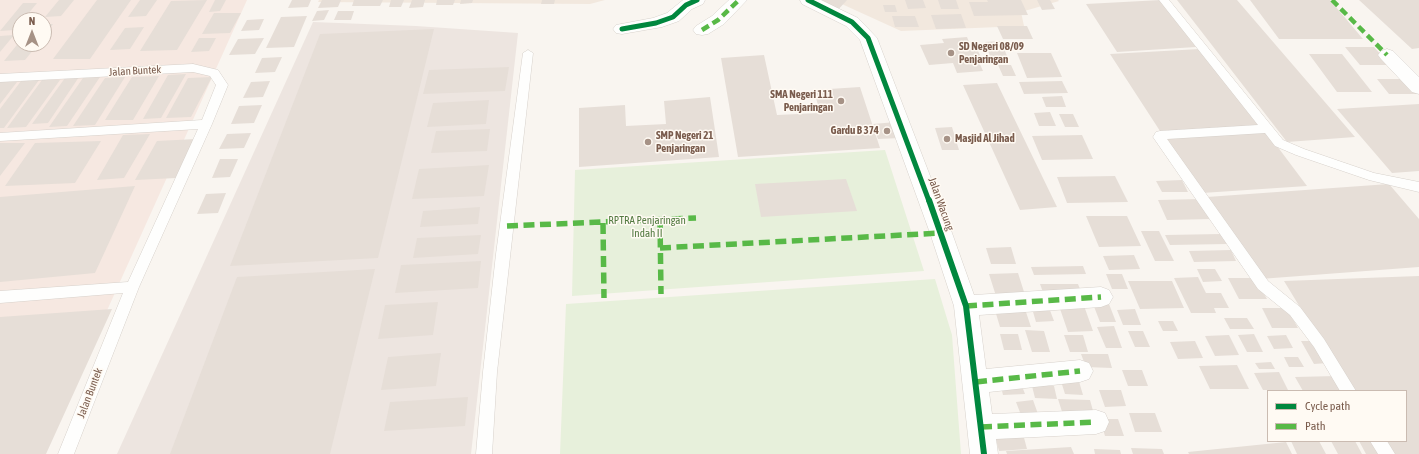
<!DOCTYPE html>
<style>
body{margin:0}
#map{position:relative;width:1419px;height:454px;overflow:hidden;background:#f9f5f0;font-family:"Asap Condensed",sans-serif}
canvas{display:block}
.legend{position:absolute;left:1267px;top:390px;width:140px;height:52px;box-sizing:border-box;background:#fffaf3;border:1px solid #cabbb1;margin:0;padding:5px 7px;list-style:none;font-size:12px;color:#7a5c4d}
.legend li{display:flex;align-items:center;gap:8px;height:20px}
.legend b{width:20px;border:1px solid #cabbb1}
.north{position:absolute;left:12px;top:12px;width:40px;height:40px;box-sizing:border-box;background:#fffaf3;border:1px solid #cabbb1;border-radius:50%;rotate:0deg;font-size:11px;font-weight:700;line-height:16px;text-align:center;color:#7a5c4d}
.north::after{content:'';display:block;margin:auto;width:14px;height:18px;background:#a69286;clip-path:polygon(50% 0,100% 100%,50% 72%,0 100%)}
</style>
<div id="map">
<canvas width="1419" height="454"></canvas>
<ul class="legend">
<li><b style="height:5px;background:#00873e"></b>Cycle path</li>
<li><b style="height:5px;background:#58b947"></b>Path</li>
</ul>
<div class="north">N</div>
</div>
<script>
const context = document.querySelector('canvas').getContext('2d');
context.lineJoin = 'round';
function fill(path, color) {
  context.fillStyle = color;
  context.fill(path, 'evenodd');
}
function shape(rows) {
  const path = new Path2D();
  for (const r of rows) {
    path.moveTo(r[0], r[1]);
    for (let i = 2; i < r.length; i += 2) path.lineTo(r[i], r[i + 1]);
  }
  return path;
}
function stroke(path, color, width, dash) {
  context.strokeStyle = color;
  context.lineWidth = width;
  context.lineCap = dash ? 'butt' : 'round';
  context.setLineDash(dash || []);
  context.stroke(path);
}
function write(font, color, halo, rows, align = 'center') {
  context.font = font + ' "Asap Condensed",sans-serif';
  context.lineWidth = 3;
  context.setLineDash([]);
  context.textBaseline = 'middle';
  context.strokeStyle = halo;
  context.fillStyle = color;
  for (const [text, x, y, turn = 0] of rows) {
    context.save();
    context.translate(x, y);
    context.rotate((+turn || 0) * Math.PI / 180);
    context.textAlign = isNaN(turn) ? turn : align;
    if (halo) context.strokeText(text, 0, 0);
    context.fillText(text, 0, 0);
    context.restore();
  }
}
const residential = shape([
 [319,0,605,0,590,4,318,2],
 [833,0,1058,0,1059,1,1021,12,1024,26,901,31]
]);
const commercial = shape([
 [0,0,247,0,100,326,0,333],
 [20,20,44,20,44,44,20,44]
]);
const industrial = shape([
 [313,22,416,26,518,33,471,454,117,454]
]);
const green = shape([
 [885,150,924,271,572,296,575,170],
 [935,279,952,335,961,454,560,454,566,304]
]);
const building = shape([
 [59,0,74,0,61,16,45,17],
 [97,0,131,0,90,59,53,59],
 [140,0,157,0,146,16,128,17],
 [207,0,177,50,140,51,171,1],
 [215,0,226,0,220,11,209,12],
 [292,0,311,0,308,7,288,8],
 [322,0,341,0,338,7,318,8],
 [354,0,383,0,380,6,352,6],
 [391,0,404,0,401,7,389,7],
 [412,0,425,0,423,7,409,8],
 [437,0,455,0,453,5,436,5],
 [461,0,473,0,472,3,460,4],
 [542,0,555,0,554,4,541,4],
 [809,0,847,0,836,12],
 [905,0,923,0,926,8,908,9],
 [938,0,956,0,959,9,941,9],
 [987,0,1021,0,1028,15,974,16,969,2,988,2],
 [1037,0,1050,0,1055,9,1042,10],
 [1161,0,1196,47,1117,52,1086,4],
 [1177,0,1237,0,1355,137,1287,142],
 [1250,0,1330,0,1363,39,1279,39],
 [1359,0,1419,0,1419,48,1412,49],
 [23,3,37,3,23,20,20,20,20,24,15,30,0,31],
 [883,5,895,5,897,12,885,12],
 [329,10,324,20,312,21,317,11],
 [338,11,354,11,351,20,334,20],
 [214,13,241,13,230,33,202,34],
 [961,14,966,28,936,29,931,15],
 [307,16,294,47,266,48,281,17],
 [892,16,915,16,919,27,895,27],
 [264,19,259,30,241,31,247,20],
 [44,24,53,24,44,36],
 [997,26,1027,26,1033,39,1003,39],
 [144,27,130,49,110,50,125,28],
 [434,29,378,258,230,266,320,34],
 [14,35,0,52,0,36],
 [967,37,969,42,973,41,983,61,979,62,983,71,957,73,953,63,929,65,920,45,944,43,942,39],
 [199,38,216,38,209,51,191,52],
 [264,38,255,54,229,55,238,39],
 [20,41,20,44,38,44,25,60,4,61],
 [1001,41,1007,56,990,56,985,42],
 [1345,47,1374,47,1390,65,1360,65],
 [1200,49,1258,125,1160,131,1110,54],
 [1017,53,1051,53,1062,77,1027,78],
 [1309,54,1342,54,1372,92,1337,92],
 [764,55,777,115,820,113,814,90,860,87,880,148,738,157,721,58],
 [282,57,275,72,255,73,262,58],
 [998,65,1011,65,1016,76,1003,76],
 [509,67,505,91,423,94,429,70],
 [186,74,161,118,143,119,168,75],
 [159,76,133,120,105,120,132,77],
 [79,77,48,123,32,124,65,78],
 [100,77,67,126,49,127,83,78],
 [125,77,95,125,73,126,105,78],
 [212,77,191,117,166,118,188,78],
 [1377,79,1406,79,1418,94,1389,94],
 [39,80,4,128,0,128,0,109,21,81],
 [42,80,60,80,26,127,7,128],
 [270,81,263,97,243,98,251,82],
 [1062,81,1068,93,1024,94,1019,82],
 [0,82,17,82,0,104],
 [997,83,1057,207,1020,210,963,85],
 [1062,96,1066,107,1046,107,1042,97],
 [710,97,719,157,579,167,579,108,625,105,626,126,666,124,664,101],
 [489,100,486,124,427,127,433,103],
 [1419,104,1419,171,1392,173,1337,109],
 [262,105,254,123,231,124,239,106],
 [1050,112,1056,126,1039,126,1034,113],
 [1059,114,1073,114,1079,127,1065,127],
 [896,122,901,138,878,139,873,124],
 [952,127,959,150,942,150,935,128],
 [490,129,487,151,431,153,436,131],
 [1265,130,1307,186,1202,193,1166,137],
 [251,133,244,148,219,149,227,134],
 [150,134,124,178,97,180,123,135],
 [1082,135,1093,159,1042,160,1032,136],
 [196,139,176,178,135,180,157,141],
 [101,141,75,183,5,186,35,143],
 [0,143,25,143,0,176],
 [220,159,238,159,230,177,212,178],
 [489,165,484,196,412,199,419,169],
 [1115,176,1128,202,1067,203,1057,177],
 [846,179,857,211,761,217,755,184],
 [1182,180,1188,192,1162,192,1156,181],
 [1389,184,1419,219,1419,267,1260,279,1207,197],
 [135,186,95,273,0,282,0,197],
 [226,193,218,213,197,214,206,194],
 [1201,199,1212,219,1167,220,1158,200],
 [480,207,478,224,420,227,423,211],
 [1086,216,1127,216,1141,246,1099,247],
 [1141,231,1159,231,1174,261,1155,261],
 [1221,234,1227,244,1170,245,1165,235],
 [481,235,478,254,413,258,417,238],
 [1011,247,1016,264,991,264,986,248],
 [1231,250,1236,261,1194,262,1189,251],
 [1134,255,1140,269,1109,270,1103,256],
 [481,261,478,288,395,293,401,265],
 [1083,266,1086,274,1034,275,1031,267],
 [375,269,330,454,170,454,237,277],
 [1197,269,1215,269,1222,281,1203,282],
 [1018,273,1025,295,996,296,989,274],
 [1106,274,1122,274,1128,289,1112,289],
 [1419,276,1419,454,1390,454,1382,441,1406,441,1406,391,1351,391,1284,281],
 [1198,277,1206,293,1221,293,1229,308,1214,308,1216,313,1191,313,1174,278],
 [1228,278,1255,278,1267,299,1239,299],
 [1128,281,1172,281,1184,308,1140,309],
 [1040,284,1078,284,1082,294,1044,295],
 [438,302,433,335,378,339,385,305],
 [1058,303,1083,303,1093,331,1068,332],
 [1093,304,1109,304,1116,322,1100,322],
 [1031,305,1048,305,1054,321,1036,322],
 [1024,306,1031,327,1000,327,994,307],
 [1262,308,1287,308,1298,328,1272,328],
 [112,309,46,454,0,454,0,317],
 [1135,309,1141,325,1123,325,1117,310],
 [1224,318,1247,318,1254,329,1230,329],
 [1158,321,1173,321,1178,331,1163,331],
 [1114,326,1122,348,1106,348,1097,327],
 [1025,330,1044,331,1050,352,1032,352],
 [1128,331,1143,331,1150,347,1135,347],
 [1000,334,1018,334,1022,350,1004,350],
 [1254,334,1263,352,1247,352,1238,335],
 [1064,335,1083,335,1088,352,1070,352],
 [1229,335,1239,355,1215,356,1205,336],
 [1286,335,1293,348,1274,349,1267,336],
 [1195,341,1203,358,1178,359,1170,342],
 [1301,341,1315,341,1328,363,1314,364],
 [441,353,436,386,381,390,388,357],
 [1081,354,1108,354,1112,368,1086,367],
 [1284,357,1298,357,1304,367,1289,367],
 [1271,362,1275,369,1259,369,1255,363],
 [1237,365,1249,389,1210,389,1199,366],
 [1122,370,1142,370,1148,386,1128,386],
 [1279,372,1288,390,1263,390,1254,373],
 [1336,376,1345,391,1303,391,1295,377],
 [1060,378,1078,378,1083,395,1065,394],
 [1022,386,1025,394,1003,395,1001,387],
 [1032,386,1054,386,1057,399,1035,398],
 [1099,390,1121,390,1126,406,1105,407],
 [468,397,465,426,384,431,390,402],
 [1058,399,1090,400,1095,418,1064,418],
 [1033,400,1038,414,1021,415,1016,402],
 [1129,413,1155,413,1162,432,1135,432],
 [1100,419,1118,419,1124,436,1105,436],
 [1023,434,1027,449,999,451,995,436],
 [1291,441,1319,441,1326,454,1297,454],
 [1331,441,1355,441,1362,454,1338,454],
 [1359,441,1376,441,1383,454,1366,454],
 [1286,442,1292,454,1189,454,1188,452],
 [1071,447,1074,454,1007,454,1006,451],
 [1131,448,1162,449,1164,454,1133,454],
 [1094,449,1120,450,1121,454,1095,454]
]);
const service = shape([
 [1159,0,1169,0,1283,140,1304,149,1374,173,1419,182,1419,192,1369,180,1296,155,1275,146,1265,133,1167,139,1268,281,1300,307,1324,339,1356,391,1340,391,1314,347,1290,315,1258,289,1153,137,1156,132,1160,131,1258,125,1159,0],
 [528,50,533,53,497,372,492,454,476,454,483,372,496,254,523,53,528,50],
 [193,64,218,70,228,85,212,124,139,287,74,454,58,454,123,293,0,303,0,291,128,282,198,129,0,141,0,133,202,120,216,85,210,76,193,72,0,82,0,74,193,64],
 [1370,441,1387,441,1395,454,1378,454,1370,441]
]);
const minor = shape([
 [683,0,705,0,703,4,692,9,679,21,662,27,622,34,616,33,613,29,616,25,653,18,667,13,683,0],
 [729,0,747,0,724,24,708,34,702,35,696,34,693,30,696,26,712,16,729,0],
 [800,0,821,0,858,18,877,38,952,233,974,295,1101,287,1109,290,1113,297,1109,304,1101,307,979,315,986,369,1080,360,1089,363,1093,371,1089,379,1080,382,989,392,992,414,1096,410,1105,413,1109,422,1105,431,1096,434,996,439,998,454,970,454,954,306,930,233,860,40,846,26,802,4,800,0],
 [1387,49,1393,51,1419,77,1419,94,1412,92,1381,59,1378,55,1381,51,1387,49]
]);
const quietFar1 = shape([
 [1332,0,1387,55],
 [702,30,718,20,739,0]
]);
const quiet = shape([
 [660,220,661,294],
 [603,223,604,298],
 [507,226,696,218],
 [660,248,941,233],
 [966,306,1101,297],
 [976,382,1080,371],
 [981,427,1096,422]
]);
const cyclewayFar1 = shape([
 [808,0,852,22,868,38,929,201],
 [622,29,656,23,673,17,686,5,697,0]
]);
const cycleway = shape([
 [929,200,966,306,984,454]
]);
const markers = [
 [951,53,4,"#a69286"],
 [841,101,4,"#a69286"],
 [887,131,4,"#a69286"],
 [947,139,4,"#a69286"],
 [648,142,4,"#a69286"]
];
const poiNames = [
 ["SD Negeri 08/09",959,47],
 ["Penjaringan",959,60],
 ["SMA Negeri 111",833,95,"right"],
 ["Penjaringan",833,108,"right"],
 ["Gardu B 374",879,131,"right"],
 ["SMP Negeri 21",656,136],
 ["Penjaringan",656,149],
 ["Masjid Al Jihad",955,139]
];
const streetNames = [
 ["Jalan Buntek",135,71,-3],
 ["Jalan Wacung",941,204,70],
 ["Jalan Buntek",90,393,-69]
];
const parkNames = [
 ["RPTRA Penjaringan",647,221],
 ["Indah II",647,234]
];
fill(residential, '#f2e8de');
fill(commercial, '#f6e8e1');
fill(industrial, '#ede5e0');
fill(green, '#e7f0db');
fill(building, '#e6ded7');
stroke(service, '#d7d1cb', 1);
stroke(minor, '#d7d1cb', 1);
fill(service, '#fefefd');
fill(minor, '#fefefd');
stroke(quietFar1, '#58b947', 4.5, [8, 4.5]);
stroke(quiet, '#58b947', 5.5, [11, 5.5]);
stroke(cyclewayFar1, '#00873e', 5);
stroke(cycleway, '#00873e', 6);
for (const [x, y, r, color] of markers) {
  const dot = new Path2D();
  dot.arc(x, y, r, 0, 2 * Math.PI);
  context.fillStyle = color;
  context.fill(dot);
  stroke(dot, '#fffaf3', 1.5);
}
write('bold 11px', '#7a5c4d', '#fffaf3', poiNames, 'left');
write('11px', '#7a5c4d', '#fffaf3', streetNames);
write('11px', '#537a41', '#fffaf3', parkNames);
</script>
